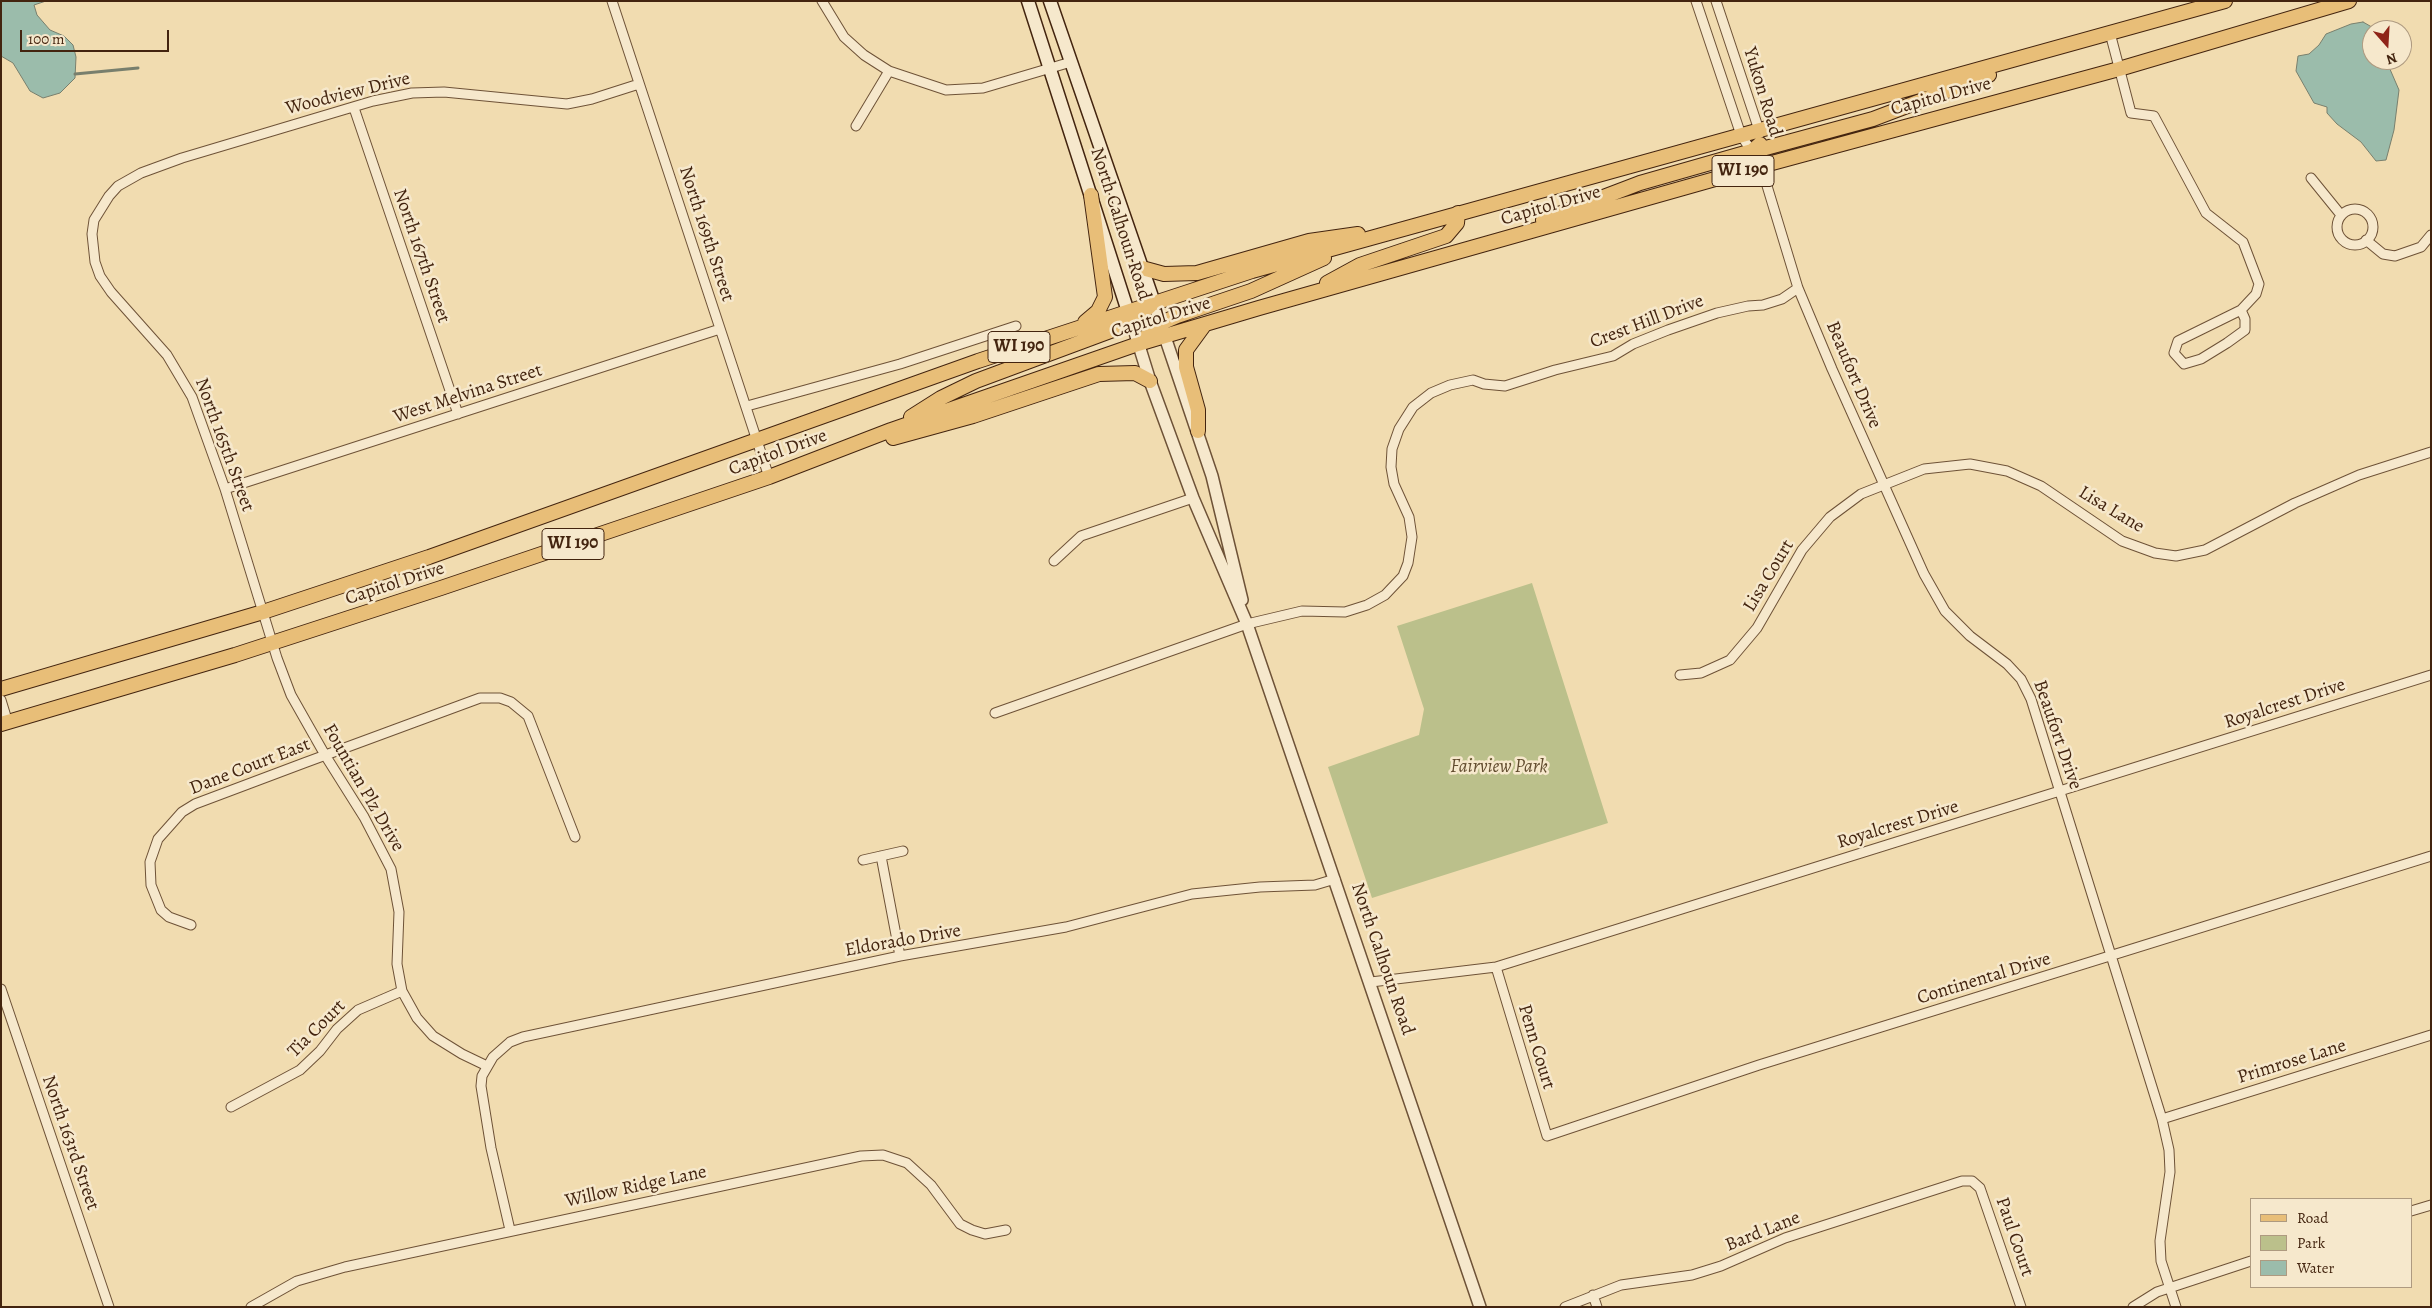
<!DOCTYPE html>
<style>
body{margin:0}
#map{position:relative;width:2432px;height:1308px;overflow:hidden;background:#f1dcb0;font-family:Alegreya,serif}
canvas{display:block}
.frame{position:absolute;inset:0;border:2px solid #43240f;pointer-events:none}
.legend{position:absolute;left:2250px;top:1198px;width:162px;height:90px;box-sizing:border-box;background:#f6e8cc;border:1px solid #ae9a80;margin:0;padding:6px 9px;list-style:none;font-size:15px;color:#43240f}
.legend li{display:flex;align-items:center;gap:10px;height:25px}
.legend b{width:25px;border:1px solid #ae9a80}
.north{position:absolute;left:2362px;top:20px;width:50px;height:50px;box-sizing:border-box;background:#f6e8cc;border:1px solid #ae9a80;border-radius:50%;rotate:161deg;font-size:14px;font-weight:700;line-height:20px;text-align:center;color:#43240f}
.north::after{content:'';display:block;margin:auto;width:18px;height:22px;background:#8f2418;clip-path:polygon(50% 0,100% 100%,50% 72%,0 100%)}
.scale{position:absolute;left:20px;top:30px;width:149px;height:22px;box-sizing:border-box;border:2px solid #43240f;border-top:0;padding-left:6px;font-size:15px;line-height:18px;white-space:nowrap;color:#43240f;-webkit-text-stroke:4px #f6e8cc;paint-order:stroke}
</style>
<div id="map">
<canvas width="2432" height="1308"></canvas>
<div class="frame"></div>
<ul class="legend">
<li><b style="height:6px;background:#e8be78"></b>Road</li>
<li><b style="height:14px;background:#bbc08b"></b>Park</li>
<li><b style="height:14px;background:#9bbcab"></b>Water</li>
</ul>
<div class="north">N</div>
<div class="scale">100 m</div>
</div>
<script>
const context = document.querySelector('canvas').getContext('2d');
context.lineJoin = 'round';
function fill(path, color) {
  context.fillStyle = color;
  context.fill(path, 'evenodd');
}
function shape(rows) {
  const path = new Path2D();
  for (const r of rows) {
    if (r.length === 3) {
      path.moveTo(r[0] + r[2], r[1]);
      path.arc(r[0], r[1], r[2], 0, 2 * Math.PI);
      continue;
    }
    path.moveTo(r[0], r[1]);
    for (let i = 2; i < r.length; i += 2) path.lineTo(r[i], r[i + 1]);
  }
  return path;
}
function stroke(path, color, width, dash) {
  context.strokeStyle = color;
  context.lineWidth = width;
  context.lineCap = dash ? 'butt' : 'round';
  context.setLineDash(dash || []);
  context.stroke(path);
}
function write(font, color, halo, rows, align = 'center') {
  context.font = font + ' Alegreya,serif';
  context.lineWidth = 5;
  context.setLineDash([]);
  context.textBaseline = 'middle';
  context.strokeStyle = halo;
  context.fillStyle = color;
  for (const [text, x, y, turn = 0] of rows) {
    context.save();
    context.translate(x, y);
    context.rotate((+turn || 0) * Math.PI / 180);
    context.textAlign = isNaN(turn) ? turn : align;
    if (halo) context.strokeText(text, 0, 0);
    context.fillText(text, 0, 0);
    context.restore();
  }
}
const green = shape([
 [1532,583,1608,823,1372,898,1328,767,1419,735,1424,709,1397,626]
]);
const water = shape([
 [1,1,46,1,34,5,37,15,50,30,64,36,73,45,76,57,75,78,60,93,43,98,30,91,13,63,1,56,1,1],
 [2363,22,2377,30,2372,30,2372,60,2386,60,2399,90,2394,130,2386,160,2376,161,2361,142,2337,124,2327,113,2327,107,2314,103,2296,71,2298,56,2309,54,2319,45,2326,34,2351,24,2363,22]
]);
const stream = shape([
 [75,74,138,68]
]);
const minor = shape([
 [612,1,769,477],
 [822,1,844,37,864,55,889,71,946,90,983,88,1071,62],
 [1696,1,1741,135,1761,166,1798,288,1832,369,1924,574,1945,611,1970,636,2007,664,2021,679,2031,699,2162,1119,2169,1150,2170,1172,2160,1241,2161,1261,2176,1307],
 [1716,1,1760,133],
 [2110,33,2131,113,2154,116,2206,213,2243,242,2259,284,2256,294,2241,310,2178,341,2174,353,2184,364,2201,359,2227,343,2245,330,2245,319,2241,310],
 [354,108,458,414],
 [856,126,889,71],
 [2311,178,2341,215],
 [2355,227,18],
 [2366,240,2383,254,2395,256,2421,247,2431,235],
 [747,406,900,364,1016,326],
 [225,489,720,329],
 [1054,561,1081,536,1193,498],
 [1680,675,1701,673,1730,660,1757,628,1802,550,1830,517,1861,494,1924,469,1970,464,2007,471,2041,486,2122,541,2155,553,2176,556,2205,550,2295,503,2359,475,2431,452],
 [1,700,8,723],
 [995,713,1247,624,1302,611,1345,612,1367,605,1385,595,1403,576,1408,563,1412,537,1409,517,1394,484,1391,467,1392,449,1399,429,1413,407,1431,393,1450,385,1473,380,1484,384,1505,386,1555,370,1613,356,1633,344,1668,330,1717,313,1748,306,1763,305,1782,299,1798,288],
 [881,856,900,956],
 [863,860,903,851],
 [191,925,169,917,161,910,151,885,150,862,158,839,182,812,195,804,304,763,480,698,500,698,511,702,528,716,575,837],
 [1496,967,1547,1136,1759,1065,2431,856],
 [1371,982,1496,967,2431,675],
 [1,989,109,1307],
 [487,1066,462,1054,433,1036,417,1018,402,991,397,964,399,912,391,869,364,817,325,755,291,695,277,658,225,489,192,397,167,355,111,292,100,276,95,262,92,234,94,220,109,196,118,186,141,173,182,158,373,101,412,93,444,92,567,104,592,99,639,84],
 [231,1107,300,1070,320,1051,337,1029,358,1010,402,991],
 [2162,1119,2431,1035],
 [2411,1211,2431,1205],
 [510,1230,491,1148,481,1086,482,1076,493,1057,510,1042,523,1037,900,956,1066,927,1192,894,1260,887,1315,885,1335,879],
 [1593,1295,1597,1307],
 [251,1307,297,1281,345,1267,861,1156,883,1155,907,1163,931,1185,960,1224,972,1230,985,1234,1006,1230],
 [1565,1307,1621,1285,1692,1275,1721,1266,1785,1238,1962,1181,1972,1181,1980,1188,2021,1307],
 [2133,1307,2157,1292,2251,1261]
]);
const tertiary = shape([
 [1132,323,1150,381,1193,498,1247,624,1480,1307],
 [1162,328,1212,476,1242,600]
]);
const secondary = shape([
 [1028,1,1131,321],
 [1050,1,1161,323]
]);
const primary = shape([
 [1755,155,1762,149,1873,119,1989,75],
 [1543,220,1640,183,1752,151,1760,144],
 [1142,268,1164,274,1197,273,1309,241,1358,234],
 [1327,283,1360,265,1446,236,1457,223,1458,213],
 [1085,322,1098,311,1105,297,1091,195],
 [1140,342,1161,323,1177,316,1251,291,1324,258],
 [911,417,941,398,976,381,1132,323,1150,306],
 [1198,431,1198,410,1186,367,1186,350,1205,324],
 [893,438,973,416,1099,374,1135,373,1150,381],
 [1,689,263,612,429,557,978,361,1252,271,2225,1],
 [1,724,235,655,441,588,769,477,891,430,1138,344,1259,308,1761,166,2119,69,2349,1]
]);
const shields = [
 [1743,171,62],
 [1019,347,62],
 [573,544,62]
];
const shieldNames = [
 ["WI 190",1743,171],
 ["WI 190",1019,347],
 ["WI 190",573,544]
];
const streetNames = [
 ["Yukon Road",1762,92,73],
 ["Woodview Drive",348,94,-14],
 ["Capitol Drive",1941,97,-15],
 ["Capitol Drive",1551,206,-16],
 ["North Calhoun Road",1120,224,72],
 ["North 169th Street",706,234,72],
 ["North 167th Street",421,256,71],
 ["Capitol Drive",1161,318,-17],
 ["Crest Hill Drive",1647,322,-21],
 ["Beaufort Drive",1853,375,67],
 ["West Melvina Street",468,394,-18],
 ["North 165th Street",224,445,70],
 ["Capitol Drive",778,453,-20],
 ["Lisa Lane",2111,510,31],
 ["Lisa Court",1769,576,-59],
 ["Capitol Drive",395,584,-18],
 ["Royalcrest Drive",2285,704,-18],
 ["Beaufort Drive",2057,735,71],
 ["Dane Court East",250,767,-21],
 ["Fountian Plz Drive",363,788,60],
 ["Royalcrest Drive",1898,825,-17],
 ["Eldorado Drive",903,941,-10],
 ["North Calhoun Road",1382,959,71],
 ["Continental Drive",1984,979,-17],
 ["Tia Court",317,1029,-45],
 ["Penn Court",1536,1047,73],
 ["Primrose Lane",2292,1062,-17],
 ["North 163rd Street",70,1143,71],
 ["Willow Ridge Lane",636,1187,-12],
 ["Bard Lane",1763,1232,-22],
 ["Paul Court",2014,1237,71]
];
const parkNames = [
 ["Fairview Park",1499,767]
];
fill(green, '#bbc08b');
fill(water, '#9bbcab');
stroke(water, '#787f6d', 1);
stroke(stream, '#787f6d', 3);
stroke(minor, '#6e5237', 11);
stroke(tertiary, '#6e5237', 14);
stroke(secondary, '#43240f', 15);
stroke(primary, '#43240f', 16);
stroke(minor, '#f6e8cc', 9);
stroke(tertiary, '#f6e8cc', 11);
stroke(secondary, '#f6e8cc', 12);
stroke(primary, '#e8be78', 14);
for (const [x, y, w] of shields) {
  const box = new Path2D();
  box.roundRect(x - w / 2, y - 15.5, w, 31, 4);
  context.fillStyle = '#f6e8cc';
  context.fill(box);
  stroke(box, '#43240f', 1);
}
write('bold 18px', '#43240f', null, shieldNames);
write('19px', '#43240f', '#f6e8cc', streetNames);
write('italic 19px', '#614b2e', '#f6e8cc', parkNames);
</script>
